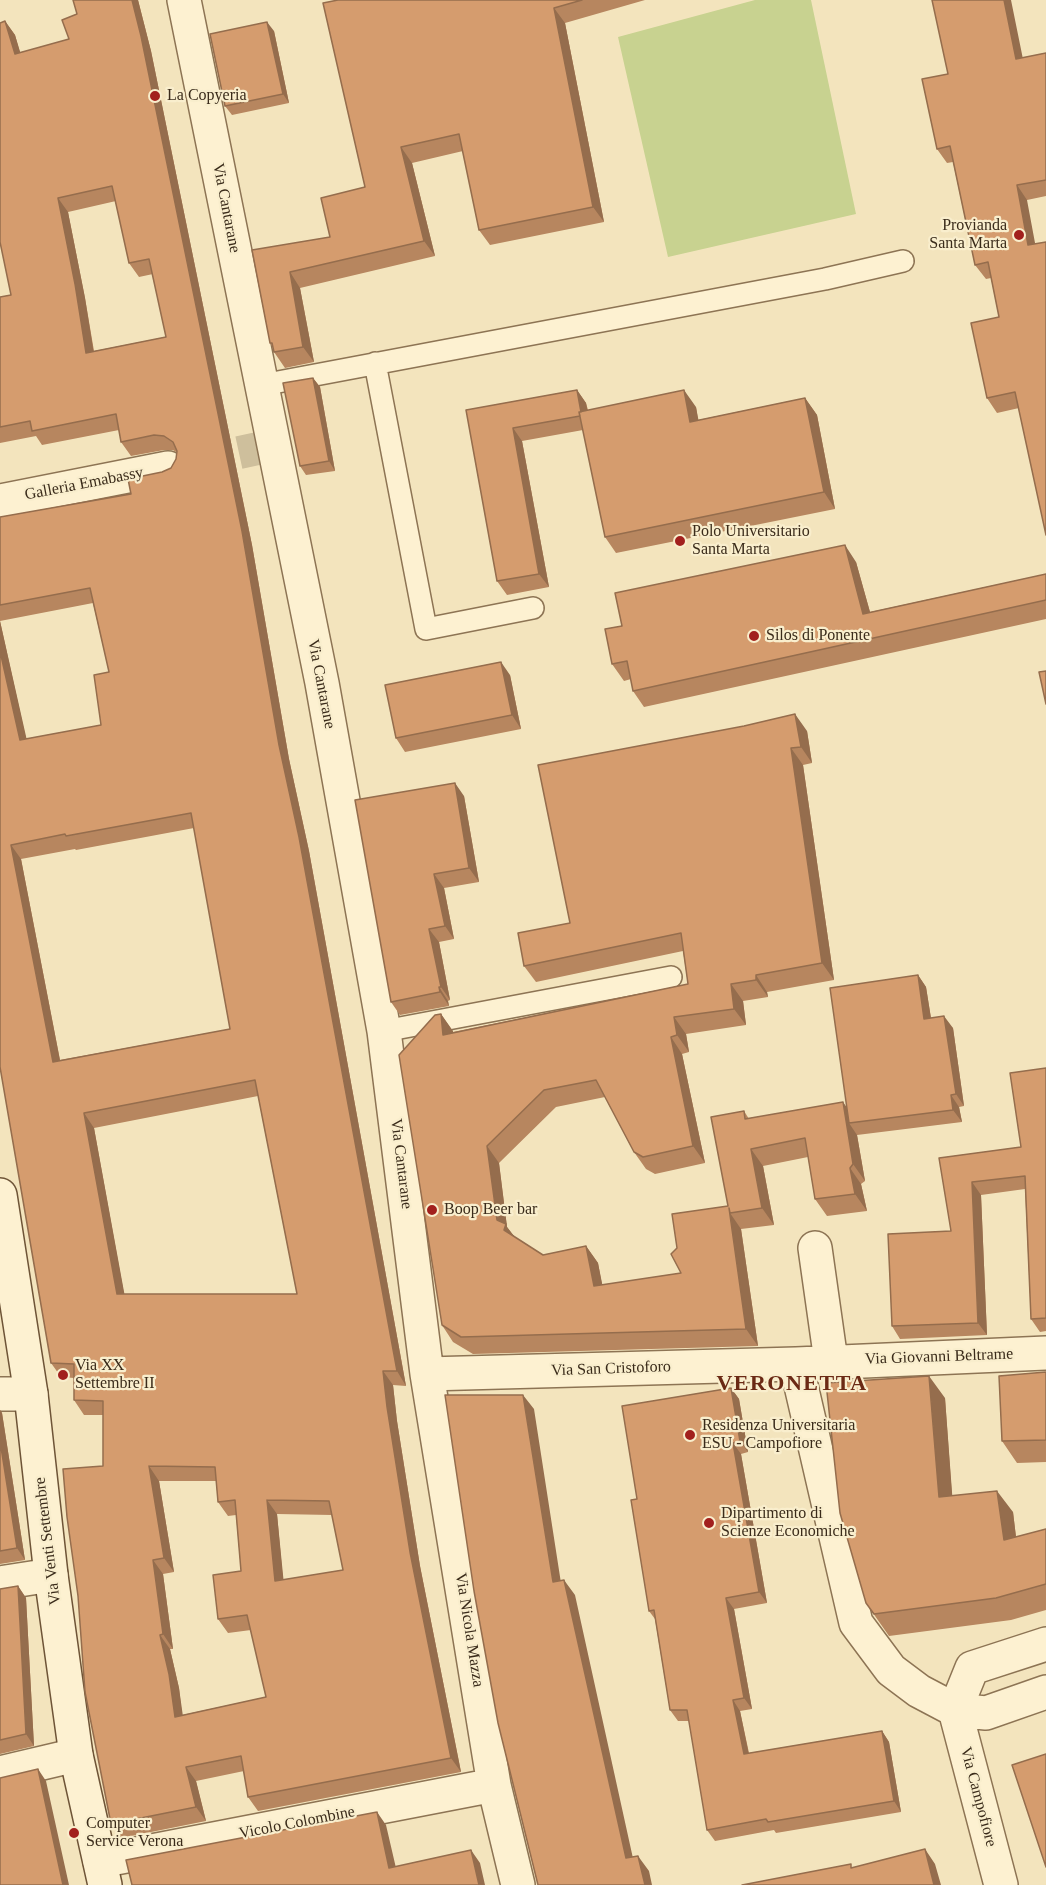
<!DOCTYPE html>
<style>
body{margin:0}
canvas{display:block;background:#f3e4bd}
</style>
<canvas width="1046" height="1885"></canvas>
<script>
const context = document.querySelector('canvas').getContext('2d');
context.lineJoin = 'round';
function fill(path, color) {
  context.fillStyle = color;
  context.fill(path, 'evenodd');
}
function shape(rows) {
  const path = new Path2D();
  for (const r of rows) {
    path.moveTo(r[0], r[1]);
    for (let i = 2; i < r.length; i += 2) path.lineTo(r[i], r[i + 1]);
  }
  return path;
}
function stroke(path, color, width, dash) {
  context.strokeStyle = color;
  context.lineWidth = width;
  context.lineCap = dash ? 'butt' : 'round';
  context.setLineDash(dash || []);
  context.stroke(path);
}
function write(font, color, halo, rows, align = 'center') {
  context.font = font + ' "Times New Roman",serif';
  context.lineWidth = 4.5;
  context.setLineDash([]);
  context.textBaseline = 'middle';
  context.strokeStyle = halo;
  context.fillStyle = color;
  for (const [text, x, y, turn = 0] of rows) {
    context.save();
    context.translate(x, y);
    context.rotate((+turn || 0) * Math.PI / 180);
    context.textAlign = isNaN(turn) ? turn : align;
    if (halo) context.strokeText(text, 0, 0);
    context.fillText(text, 0, 0);
    context.restore();
  }
}
const green = shape([
 [755,0,811,0,856,214,668,257,618,37]
]);
const streetTunnel = shape([
 [191,463,274,445]
]);
const lane = shape([
 [375,363,426,629,533,608],
 [262,385,825,279,903,261],
 [384,1031,671,977]
]);
const street = shape([
 [184,0,322,683,384,1031,427,1374,494,1785,518,1885],
 [0,501,168,468],
 [815,1248,831,1361],
 [796,1364,856,1623,891,1670,919,1691,955,1710,986,1713,1046,1692],
 [427,1374,796,1364,1046,1353],
 [0,1394,31,1394],
 [0,1583,51,1575],
 [0,1773,76,1755],
 [100,1861,494,1785],
 [1001,1885,955,1710,972,1668,1046,1644]
]);
const secondary = shape([
 [0,1195,31,1394,51,1575,76,1755,105,1885]
]);
const wall = shape([
 [73,0,138,0,151,51,252,545,289,759,309,851,406,1386,393,1385,397,1421,420,1566,461,1772,258,1811,248,1797,244,1771,196,1781,206,1821,121,1838,111,1824,103,1466,103,1415,84,1415,74,1400,74,1378,61,1377,51,1363,0,1067,0,517,131,494,162,472,171,468,176,459,176,452,173,450,164,450,131,456,121,442,119,430,42,445,36,436,0,443,0,297,11,295,5,21,15,35,20,53,69,39,77,14],
 [116,201,129,263,139,277,153,274,166,337,94,351,85,298,68,212],
 [93,603,109,672,101,725,26,739,0,621],
 [194,828,230,1029,60,1060,21,859,75,849,76,850],
 [258,1096,297,1294,124,1294,94,1128],
 [159,1481,216,1481,218,1502,228,1516,236,1515,241,1571,218,1619,228,1633,251,1630,266,1697,182,1715,179,1688,170,1649,173,1649,163,1574,174,1572],
 [277,1514,332,1515,343,1570,283,1580],
 [338,0,645,0,565,23,604,222,490,245,479,230,463,151,412,163,435,256,300,288,314,362,285,368,274,352,273,348,270,343,252,250,330,237,365,187],
 [274,31,289,103,232,115,225,106],
 [1046,53,1046,196,1027,200,1019,408,997,413,987,398,999,317,991,278,986,279,975,265,953,162,947,163,937,149,1023,58],
 [313,378,320,387,335,471,306,475,300,466],
 [577,390,586,403,588,410,696,407,698,420,805,398,817,415,835,509,616,553,605,537,583,430,522,441,549,587,507,595,497,581,466,410],
 [856,562,870,612,1046,574,1046,619,644,707,633,691,631,679,624,681,612,664,622,626],
 [510,675,521,729,405,752,396,738],
 [807,731,812,763,803,765,834,980,767,992,768,997,743,1001,746,1025,686,1034,689,1052,682,1054,705,1163,655,1174,646,1169,634,1152,605,1097,556,1107,499,1163,507,1227,515,1238,543,1255,586,1246,598,1263,602,1285,681,1273,728,1206,744,1111,749,1119,847,1108,918,975,926,987,931,1018,953,1028,964,1106,959,1107,962,1122,857,1135,865,1181,861,1184,867,1211,827,1216,815,1199,808,1157,763,1166,774,1225,741,1229,758,1346,473,1354,453,1342,442,1325,441,1014,453,1032,688,984,683,951,536,982,524,966,570,923],
 [464,796,479,882,444,888,454,939,439,942,450,1000,448,1001,449,1006,400,1015,391,1002,355,800],
 [1046,1068,1046,1331,1040,1332,1031,1319,1025,1189,981,1195,987,1335,900,1339,892,1326,951,1231,939,1158,1021,1147],
 [1046,1372,1046,1462,1017,1463,1002,1441],
 [731,1388,739,1399,748,1452,741,1454,767,1603,734,1609,752,1709,740,1711,749,1753,882,1731,889,1742,901,1812,776,1833,774,1830,715,1841,707,1830,689,1721,678,1721,670,1710,655,1619,649,1611,637,1499],
 [945,1398,952,1496,1013,1512,1016,1537,1046,1529,1046,1610,1011,1620,889,1636,866,1603],
 [0,1410,2,1413,25,1560,0,1564],
 [18,1586,26,1598,34,1746,0,1754,0,1589]
]);
const shadedWall = shape([
 [132,0,138,0,151,51,252,545,289,759,309,851,406,1386,397,1371,279,745],
 [1004,0,1011,0,1026,74,1016,59],
 [554,8,565,23,604,222,593,207],
 [5,21,15,35,25,68,15,54],
 [267,22,274,31,289,103,283,94],
 [401,147,412,163,435,256,424,241],
 [1017,185,1027,200,1038,259,1028,245],
 [58,198,68,212,85,298,96,367,86,353],
 [290,272,300,288,314,362,303,347],
 [313,378,320,387,335,471,329,461],
 [577,390,586,403,591,429,582,415],
 [684,390,696,407,702,439,690,422],
 [805,398,817,415,835,509,824,492],
 [513,428,522,441,549,587,539,574],
 [845,545,856,562,875,630,863,614],
 [0,621,30,754,20,740,0,651],
 [501,662,510,675,521,729,512,715],
 [795,714,807,731,812,763,801,747],
 [791,748,803,765,834,980,822,963],
 [455,783,464,796,479,882,469,868],
 [11,845,21,859,63,1076,53,1062],
 [434,874,444,888,454,939,445,926],
 [429,929,439,942,450,1000,441,987],
 [756,975,767,992,768,997,756,980],
 [918,975,926,987,933,1031,924,1019],
 [731,984,743,1001,746,1025,734,1009],
 [439,987,448,1001,449,1006,440,992],
 [441,1014,453,1031,454,1051,443,1035],
 [944,1016,953,1028,964,1106,956,1094],
 [674,1017,686,1034,689,1052,677,1035],
 [671,1037,682,1054,705,1163,693,1146],
 [951,1095,959,1107,962,1122,953,1110],
 [843,1102,855,1119,849,1123,857,1135,865,1181,853,1164],
 [84,1113,94,1128,127,1308,117,1294],
 [487,1146,499,1163,507,1227,518,1241,504,1230,497,1220],
 [751,1149,763,1166,774,1225,762,1208],
 [850,1168,861,1184,867,1211,855,1194],
 [972,1182,981,1195,987,1335,978,1323],
 [730,1213,741,1229,758,1346,746,1329],
 [586,1246,598,1263,606,1303,594,1286],
 [383,1371,393,1385,397,1421,420,1566,461,1772,451,1758,410,1552,387,1407],
 [929,1376,945,1398,954,1519,939,1497],
 [731,1388,739,1399,748,1452,740,1441],
 [523,1395,534,1409,563,1596,553,1582],
 [0,1410,2,1413,25,1560,17,1548,0,1441],
 [733,1443,741,1454,767,1603,759,1592],
 [149,1466,159,1481,174,1572,164,1558],
 [997,1491,1013,1512,1019,1562,1004,1540],
 [267,1500,277,1514,285,1595,275,1581],
 [153,1560,163,1574,173,1649,163,1634],
 [564,1580,575,1595,636,1872,626,1858],
 [18,1586,26,1598,34,1746,26,1734],
 [726,1598,734,1609,752,1709,744,1698],
 [160,1635,170,1649,179,1688,185,1731,175,1717],
 [733,1700,740,1711,751,1765,744,1754],
 [882,1731,889,1742,901,1812,894,1801],
 [186,1767,196,1781,206,1821,196,1807],
 [38,1769,46,1781,69,1885,63,1885],
 [377,1812,386,1825,399,1881,389,1868],
 [925,1849,935,1864,941,1885,934,1885],
 [471,1850,480,1863,485,1885,479,1885],
 [638,1856,649,1871,652,1885,645,1885]
]);
const building = shape([
 [73,0,132,0,141,36,242,531,279,745,299,837,397,1371,383,1371,387,1407,410,1552,451,1758,248,1797,241,1756,186,1767,196,1807,111,1824,85,1692,78,1596,67,1517,63,1469,103,1466,103,1401,74,1400,74,1364,51,1363,0,1067,0,651,20,740,101,725,94,675,109,672,90,588,0,605,0,517,131,494,128,479,162,472,171,468,176,459,177,451,173,442,164,436,154,435,121,442,116,414,32,431,30,421,0,427,0,297,11,295,0,242,0,23,5,21,15,54,69,39,62,20,77,14,73,0],
 [112,186,129,263,149,259,166,337,86,353,75,284,58,198,112,186],
 [191,813,230,1029,53,1062,11,845,65,834,66,836,191,813],
 [255,1080,297,1294,117,1294,84,1113,255,1080],
 [149,1466,215,1467,218,1502,235,1500,241,1571,213,1575,218,1619,247,1615,266,1697,175,1717,169,1674,160,1635,163,1634,153,1560,164,1558,149,1466],
 [267,1500,329,1501,343,1570,275,1581,267,1500],
 [338,0,582,0,554,8,593,207,479,230,459,134,401,147,424,241,290,272,303,347,274,352,272,343,270,343,252,250,330,237,321,198,365,187,323,3,338,0],
 [932,0,1004,0,1016,59,1046,53,1046,180,1017,185,1028,245,1046,242,1046,535,1015,392,987,398,971,323,999,317,988,262,975,265,950,146,937,149,922,79,948,74,932,0],
 [267,22,283,94,225,106,210,34,267,22],
 [313,378,329,461,300,466,283,383,313,378],
 [577,390,581,412,579,412,580,416,513,428,539,574,497,581,466,410,577,390],
 [684,390,690,422,805,398,824,492,605,537,579,412,684,390],
 [845,545,863,614,1046,574,1046,600,633,691,627,661,612,664,605,629,622,626,615,593,845,545],
 [501,662,512,715,396,738,385,685,501,662],
 [1046,671,1046,704,1039,672,1046,671],
 [795,714,801,747,791,748,822,963,756,975,756,980,731,984,734,1009,674,1017,677,1035,671,1037,693,1146,643,1157,634,1152,596,1080,544,1090,487,1146,497,1220,506,1224,504,1230,543,1255,586,1246,594,1286,681,1273,671,1254,677,1248,672,1214,728,1206,711,1117,744,1111,745,1119,843,1102,853,1164,850,1168,855,1194,815,1199,805,1138,751,1149,762,1208,730,1213,729,1208,746,1329,461,1337,442,1325,399,1055,435,1015,441,1014,443,1035,688,984,681,933,524,966,518,933,570,923,538,765,744,726,795,714],
 [455,783,469,868,434,874,445,926,429,929,441,987,439,987,440,992,391,1002,355,800,455,783],
 [918,975,924,1019,944,1016,956,1094,951,1095,953,1110,849,1123,830,988,918,975],
 [1046,1068,1046,1318,1031,1319,1025,1176,972,1182,978,1323,892,1326,888,1234,951,1231,939,1158,1021,1147,1010,1073,1046,1068],
 [1046,1372,1046,1440,1002,1441,999,1376,1046,1372],
 [929,1376,939,1497,997,1491,1004,1540,1046,1529,1046,1584,996,1598,874,1614,866,1603,840,1513,826,1383,929,1376],
 [731,1388,740,1441,733,1443,759,1592,726,1598,744,1698,733,1700,744,1754,882,1731,894,1801,768,1822,766,1819,707,1830,687,1710,670,1710,654,1610,649,1611,631,1500,637,1499,622,1406,731,1388],
 [445,1395,523,1395,553,1582,564,1580,626,1858,638,1856,645,1885,538,1885,498,1723,474,1591,445,1395],
 [0,1441,17,1548,0,1551,0,1441],
 [18,1586,26,1734,0,1740,0,1589,18,1586],
 [1046,1754,1046,1867,1012,1765,1046,1754],
 [38,1769,63,1885,0,1885,0,1778,38,1769],
 [377,1812,389,1868,471,1850,479,1885,132,1885,126,1860,377,1812],
 [925,1849,934,1885,742,1885,851,1864,851,1868,925,1849]
]);
const markers = [
 [155,96,6,"#a2201d"],
 [1019,235,6,"#a2201d"],
 [680,541,6,"#a2201d"],
 [754,636,6,"#a2201d"],
 [432,1210,6,"#a2201d"],
 [63,1375,6,"#a2201d"],
 [690,1435,6,"#a2201d"],
 [709,1523,6,"#a2201d"],
 [74,1833,6,"#a2201d"]
];
const poiNames = [
 ["La Copyeria",167,96],
 ["Provianda",1007,226,"right"],
 ["Santa Marta",1007,244,"right"],
 ["Polo Universitario",692,532],
 ["Santa Marta",692,550],
 ["Silos di Ponente",766,636],
 ["Boop Beer bar",444,1210],
 ["Via XX",75,1366],
 ["Settembre II",75,1384],
 ["Residenza Universitaria",702,1426],
 ["ESU - Campofiore",702,1444],
 ["Dipartimento di",721,1514],
 ["Scienze Economiche",721,1532],
 ["Computer",86,1824],
 ["Service Verona",86,1842]
];
const streetNames = [
 ["Via Cantarane",226,208,79],
 ["Galleria Emabassy",84,484,-11],
 ["Via Cantarane",321,684,79],
 ["Via Cantarane",401,1164,83],
 ["Via Giovanni Beltrame",939,1357,-2],
 ["Via San Cristoforo",611,1369,-2],
 ["Via Venti Settembre",48,1541,-97],
 ["Via Nicola Mazza",469,1630,81],
 ["Via Campofiore",978,1797,75],
 ["Vicolo Colombine",297,1823,-11]
];
const districtNames = [
 ["VERONETTA",792,1384]
];
fill(green, '#c8d290');
stroke(streetTunnel, '#cebf9c', 33, [33, 16]);
stroke(lane, '#8d7454', 24);
stroke(street, '#8d7454', 36);
stroke(secondary, '#6e5437', 36);
stroke(lane, '#fdf1d1', 21);
stroke(street, '#fdf1d1', 33);
stroke(secondary, '#fdf1d1', 33);
fill(wall, '#b7865f');
fill(shadedWall, '#956d4d');
fill(building, '#d59c6e');
stroke(building, '#956d4d', 1.5);
for (const [x, y, r, color] of markers) {
  const dot = new Path2D();
  dot.arc(x, y, r, 0, 2 * Math.PI);
  context.fillStyle = color;
  context.fill(dot);
  stroke(dot, '#f9eecd', 2);
}
write('16px', '#3a2b1a', '#f9eecd', poiNames, 'left');
write('16px', '#3a2b1a', '#f9eecd', streetNames);
context.letterSpacing = '1.5px';
write('bold 22px', '#6b2a15', '#f9eecd', districtNames);
context.letterSpacing = '0px';
</script>
